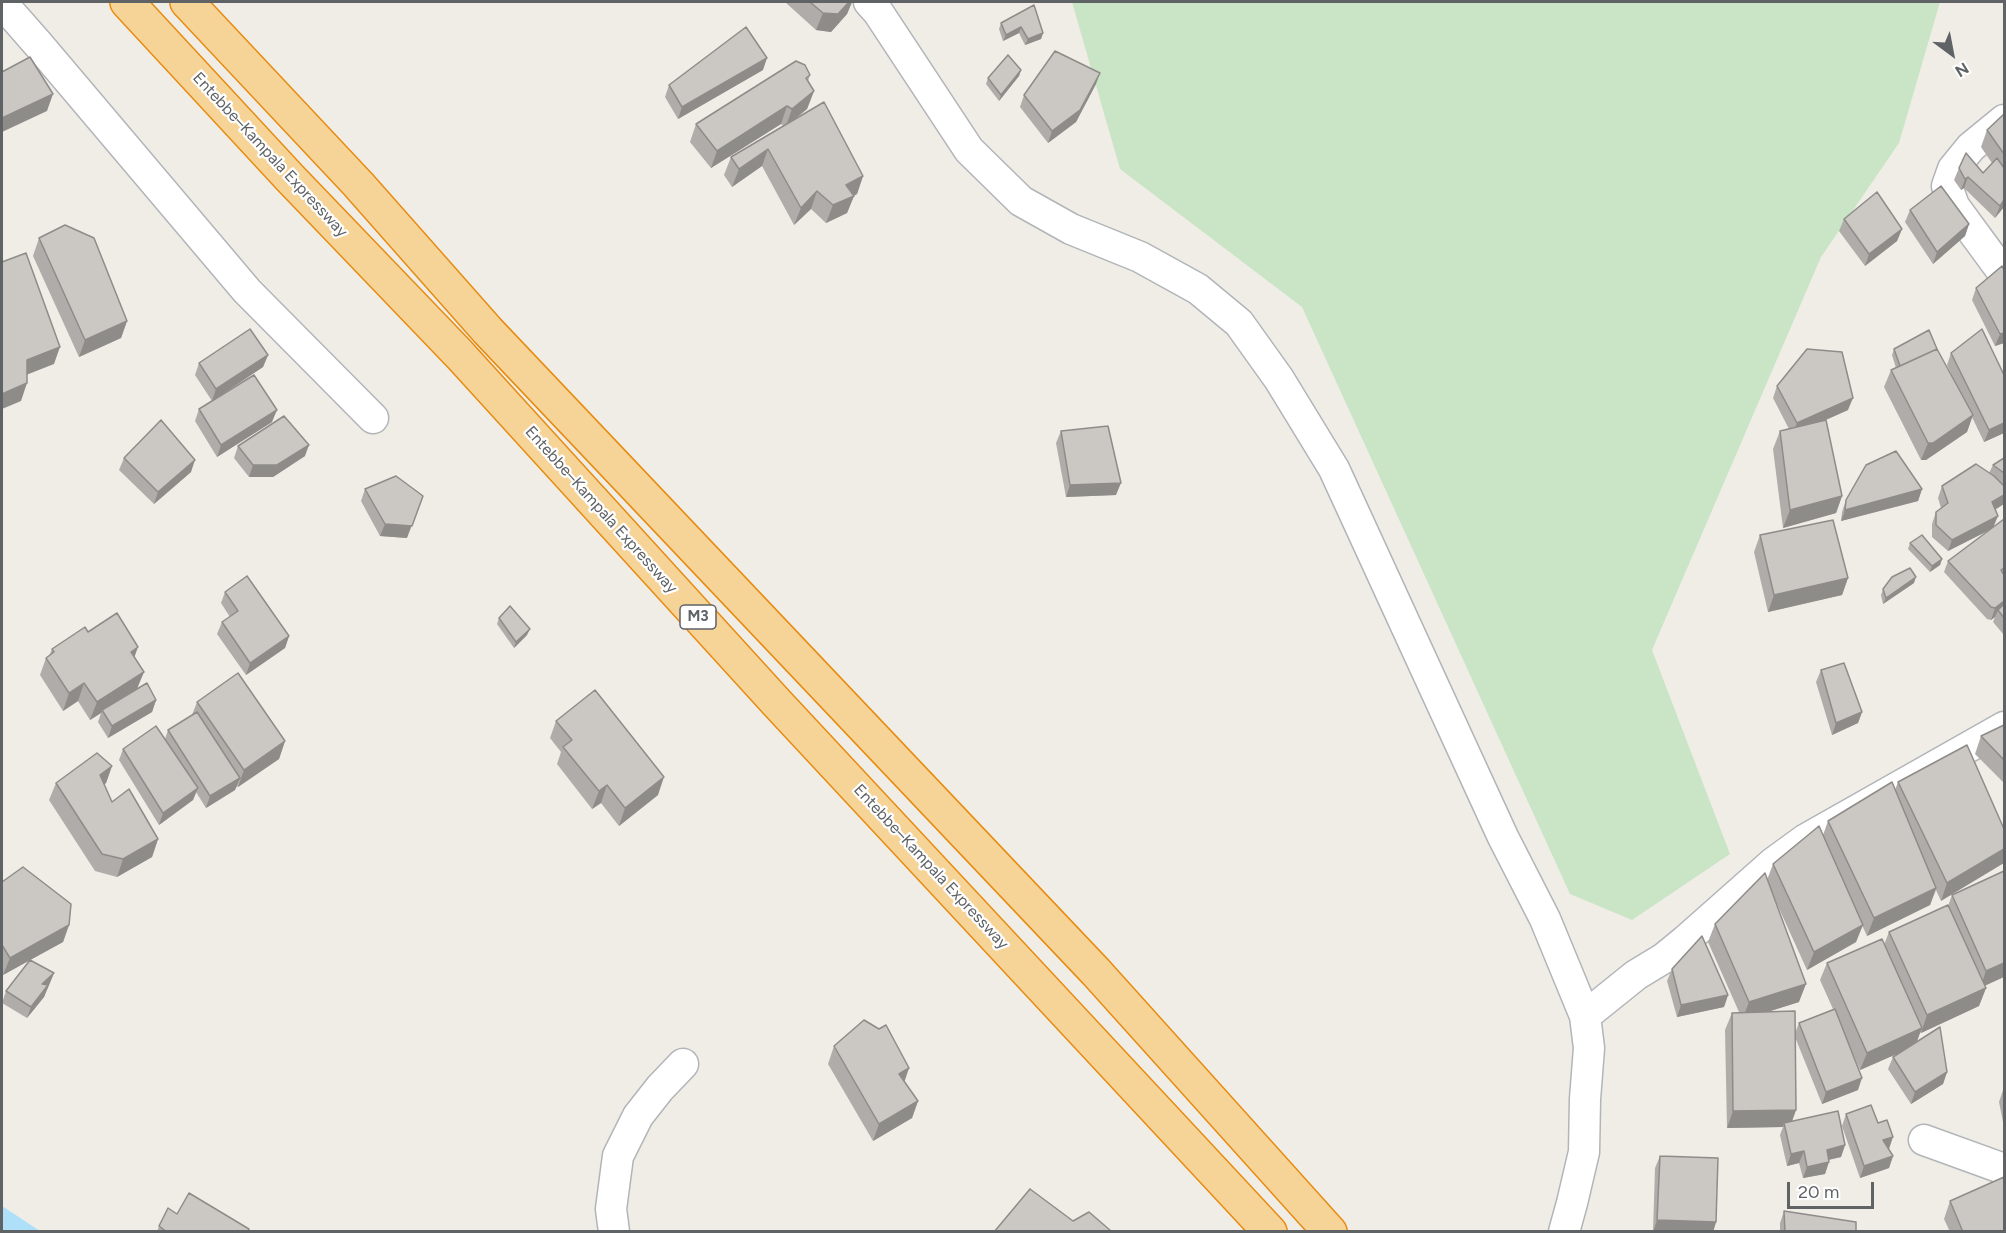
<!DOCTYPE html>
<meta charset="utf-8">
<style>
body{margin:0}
#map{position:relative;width:2006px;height:1233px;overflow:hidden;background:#f0ede7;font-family:Figtree,sans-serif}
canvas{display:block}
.frame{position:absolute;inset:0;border:3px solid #5f6366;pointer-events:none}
.north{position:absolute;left:1922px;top:24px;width:60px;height:60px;-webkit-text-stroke:4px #fff;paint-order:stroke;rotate:148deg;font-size:16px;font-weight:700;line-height:24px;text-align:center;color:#5f6366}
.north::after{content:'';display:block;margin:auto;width:21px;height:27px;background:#5f6366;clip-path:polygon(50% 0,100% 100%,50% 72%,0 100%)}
.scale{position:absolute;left:1787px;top:1182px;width:87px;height:27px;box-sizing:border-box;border:3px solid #5f6366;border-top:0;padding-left:8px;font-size:18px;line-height:21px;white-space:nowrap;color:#5f6366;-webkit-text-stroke:4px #fff;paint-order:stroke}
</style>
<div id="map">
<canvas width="2006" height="1233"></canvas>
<div class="frame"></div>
<div class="north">N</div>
<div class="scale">20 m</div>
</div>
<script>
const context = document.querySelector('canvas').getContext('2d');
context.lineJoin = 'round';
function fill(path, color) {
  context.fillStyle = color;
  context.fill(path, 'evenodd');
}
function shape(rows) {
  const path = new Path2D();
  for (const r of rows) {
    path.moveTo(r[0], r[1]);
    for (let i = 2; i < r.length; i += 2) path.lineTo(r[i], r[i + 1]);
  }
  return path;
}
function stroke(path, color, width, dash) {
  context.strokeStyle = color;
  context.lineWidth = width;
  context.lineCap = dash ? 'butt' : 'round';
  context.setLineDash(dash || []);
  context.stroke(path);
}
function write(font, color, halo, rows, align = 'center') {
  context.font = font + ' Figtree,sans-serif';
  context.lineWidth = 4.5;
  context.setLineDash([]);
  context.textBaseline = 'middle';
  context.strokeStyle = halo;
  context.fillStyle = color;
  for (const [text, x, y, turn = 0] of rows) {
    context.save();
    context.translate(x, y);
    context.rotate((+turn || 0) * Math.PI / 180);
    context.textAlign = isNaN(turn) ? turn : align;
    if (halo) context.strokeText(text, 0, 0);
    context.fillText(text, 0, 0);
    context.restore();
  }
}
const green = shape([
 [1072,2,1940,2,1899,143,1821,257,1652,650,1730,854,1632,920,1570,894,1302,307,1120,169]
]);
const water = shape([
 [2,1206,40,1231,2,1231]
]);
const minor = shape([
 [869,2,878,12,969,150,1021,201,1071,229,1140,257,1198,289,1239,323,1279,379,1334,469,1503,837,1545,919,1585,1016,1589,1048,1585,1099,1584,1152,1572,1203,1564,1232],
 [2,3,38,44,247,291,373,418],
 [2004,120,1971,147,1953,169,1947,186,1954,206,2004,274],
 [1585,1016,1636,975,1664,958,1686,940,1773,863,1806,839,2004,727],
 [1924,1140,2004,1169],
 [614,1232,611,1209,618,1156,638,1116,660,1088,683,1064]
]);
const highway = shape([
 [127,2,290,178,459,354,777,703,1270,1232],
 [187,2,358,184,488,331,1096,972,1330,1232]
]);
const wall = shape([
 [785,2,852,2,847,14,831,32,816,30],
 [1034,5,1043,33,1041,39,1025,45,1019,33,1003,41,999,29,1001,23],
 [763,70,678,119,665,97,669,85],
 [1021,70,1019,76,999,101,986,84,988,78],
 [810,75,808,81,814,91,807,109,793,121,863,176,857,194,854,196,847,213,826,223,811,209,794,225,762,166,732,187,724,175,731,157,784,126,781,124,711,168,690,142,696,124],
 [1096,84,1076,122,1048,143,1020,107,1024,95],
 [2004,114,2004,207,1995,218,1964,188,1961,190,1954,180,1959,168,1983,173,1992,163,1981,147,1987,130],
 [1910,210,1969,224,1965,236,1933,264,1905,222],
 [1844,219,1902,229,1897,241,1865,266,1839,231],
 [39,238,127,321,121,338,79,357,33,256],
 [1976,288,2004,343,1995,346,1972,300],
 [1894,349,1937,349,1955,382,1947,365,1951,353,2004,375,2004,433,1984,442,1972,417,1967,432,1926,460,1921,460,1884,387,1891,370,1896,368,1892,355],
 [268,355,263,367,212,401,272,422,217,457,195,421,199,409,212,401,195,375,199,363],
 [1777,386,1848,410,1823,421,1842,496,1836,513,1783,528,1773,449,1780,431,1789,429,1773,398],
 [1061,431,1116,495,1066,497,1056,443],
 [238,446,305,456,273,477,249,477,234,458],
 [124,458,191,472,154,504,119,470],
 [2004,458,2004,504,1995,510,1993,527,2004,519,2004,635,1993,622,1995,617,1991,620,1987,619,1944,572,1948,561,1992,529,1948,551,1932,537,1932,524,1936,512,1941,508,1938,498,1942,486,1989,473,1993,465],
 [365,489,407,538,380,536,361,501],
 [1922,489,1918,501,1841,521,1842,512,1846,500],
 [1760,535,1848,578,1842,595,1768,612,1754,552],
 [1910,543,1942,559,1940,565,1930,572,1908,549],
 [1914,583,1883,604,1881,595,1883,589],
 [225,592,289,636,285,648,246,675,217,634,222,622,230,617,221,603],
 [499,618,527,635,514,648,497,624],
 [88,632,134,657,138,689,156,700,152,712,108,738,98,722,101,713,90,720,78,701,63,711,40,675,46,658,49,656,52,649],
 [1821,670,1862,712,1858,723,1832,735,1816,682],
 [197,702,285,741,279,759,238,787,237,786,235,790,206,808,196,792,193,800,159,825,119,760,123,749,165,739,168,730,192,715],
 [556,721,658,795,619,826,601,803,592,809,557,764,561,752,550,738],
 [2004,725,2004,783,1975,754,1981,736],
 [112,766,106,783,104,784,112,802,158,839,152,857,117,877,95,871,49,800,56,783],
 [1898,782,2004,829,1941,901,1936,890,1930,905,1867,936,1862,925,1856,942,1807,970,1772,893,1799,1002,1767,1012,1795,1033,1799,1023,1833,1009,1820,980,1827,963,1884,945,1889,932,1948,906,1952,895,2004,871,1985,986,1986,988,1979,1006,1921,1033,1920,1032,1917,1042,1947,1072,1943,1084,1911,1104,1888,1069,1893,1057,1899,1053,1860,1070,1848,1043,1858,1090,1822,1104,1795,1037,1796,1110,1792,1121,1845,1145,1841,1157,1829,1160,1825,1174,1803,1178,1799,1163,1787,1166,1780,1135,1783,1127,1727,1128,1725,1030,1732,1013,1739,1012,1708,942,1715,924,1767,880,1773,864,1823,835,1828,821,1895,790],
 [2,882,69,925,63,942,30,960,54,973,44,997,27,1018,2,1003,6,991,30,960,3,975,2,973],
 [1672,969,1728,995,1724,1007,1677,1017,1667,981],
 [834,1046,918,1101,912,1118,873,1141,828,1064],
 [2003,1090,2004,1090,2004,1127,1999,1102],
 [1846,1114,1878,1123,1889,1149,1893,1156,1889,1168,1860,1178,1842,1126],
 [1660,1156,1716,1222,1713,1232,1653,1232,1655,1168],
 [1950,1201,2004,1232,1950,1232,1944,1219],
 [1784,1211,1856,1232,1780,1232,1780,1223],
 [159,1226,249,1229,248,1232,157,1232]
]);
const shadedWall = shape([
 [849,2,852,2,847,14,831,32,816,30,823,13],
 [1021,27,1019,33,1003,41,1006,35],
 [1043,33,1041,39,1025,45,1028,39],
 [767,58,763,70,678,119,682,107],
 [1021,70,1019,76,999,101,1001,95],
 [1100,73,1096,84,1076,122,1048,143,1052,131],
 [814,91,807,109,786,126,792,109],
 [53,94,47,111,2,132,2,118],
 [787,106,781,124,711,168,717,151],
 [768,149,762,166,732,187,739,169],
 [863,176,857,194,849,198,854,196,847,213,826,223,833,205,846,185],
 [1968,177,1964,188,1961,190,1965,179],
 [817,191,811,209,794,225,801,208],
 [2004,200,2004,207,1995,218,2000,206],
 [1969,224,1965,236,1933,264,1937,252],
 [1902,229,1897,241,1865,266,1869,254],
 [127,321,121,338,79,357,85,340],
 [2004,333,2004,343,1995,346,2000,334],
 [60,347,54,364,21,377,27,360],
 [268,355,263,367,212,401,216,389],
 [27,383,21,401,2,409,2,394],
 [1853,398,1848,410,1792,435,1797,423],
 [277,410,272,422,217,457,221,445],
 [1973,415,1967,432,1926,460,1921,460,1928,443],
 [2004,423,2004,433,1984,442,1989,430],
 [309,445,305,456,273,477,249,477,253,465],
 [195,460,191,472,154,504,158,492],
 [1121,483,1116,495,1066,497,1070,485],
 [1922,489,1918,501,1841,521,1845,510],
 [2004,495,2004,504,1987,514,1992,502],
 [423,496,407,538,380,536,385,524],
 [1842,496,1836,513,1783,528,1790,510],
 [1998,516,1993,528,1948,551,1952,540],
 [1942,559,1940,565,1930,572,1932,566],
 [1916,577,1914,583,1883,604,1886,598],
 [1848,578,1842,595,1768,612,1774,595],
 [2004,601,2004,610,1998,610,1995,617,1991,620,1995,608],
 [530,629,527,635,514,648,516,642],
 [289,636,285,648,246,675,250,663],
 [138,647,132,664,131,652],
 [144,672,137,689,102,710,101,713,90,720,97,702],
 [84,683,78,701,63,711,69,693],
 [156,700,152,712,108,738,112,726],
 [1862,712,1858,723,1832,735,1836,723],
 [285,741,279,759,238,787,244,770],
 [112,766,106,783,94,793,100,775],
 [664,777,658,795,619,826,625,808],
 [240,778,235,790,206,808,210,796],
 [607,785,601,803,592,809,599,791],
 [198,788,193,800,159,825,163,813],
 [158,839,152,857,117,877,123,859],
 [2004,849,2004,863,1941,901,1947,883],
 [1936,888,1930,905,1867,936,1874,918],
 [69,925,63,942,3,975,10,958],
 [1863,925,1856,942,1807,970,1814,952],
 [2004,963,2004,977,1980,988,1986,971],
 [54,973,44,997,27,1018,31,1007,42,984],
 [1806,984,1799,1002,1742,1020,1749,1002],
 [1986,988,1979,1006,1921,1033,1927,1015],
 [1728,995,1724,1007,1677,1017,1681,1005],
 [1922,1028,1915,1046,1860,1070,1867,1053],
 [909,1068,903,1086,899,1074],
 [1947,1072,1943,1084,1911,1104,1915,1092],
 [1862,1078,1858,1090,1822,1104,1826,1092],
 [918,1101,912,1118,873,1141,879,1124],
 [1796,1110,1790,1127,1784,1123,1783,1127,1727,1128,1733,1111],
 [1893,1137,1889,1149,1883,1140],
 [1845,1145,1841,1157,1822,1161,1827,1150],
 [1804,1151,1799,1163,1787,1166,1791,1154],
 [1893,1156,1889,1168,1860,1178,1864,1166],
 [1829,1162,1825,1174,1803,1178,1807,1167],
 [1657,1220,1716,1222,1713,1232,1653,1232]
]);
const building = shape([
 [810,2,849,2,838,14,823,13,810,2],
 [1034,5,1043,33,1028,39,1021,27,1006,35,1001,23,1034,5],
 [746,27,767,58,682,107,669,85,746,27],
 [1055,51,1100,73,1080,110,1052,131,1024,95,1055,51],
 [1008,55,1021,70,1001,95,988,78,1008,55],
 [30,57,53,94,2,118,2,72,30,57],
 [796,61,805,65,810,75,806,78,814,91,792,109,787,106,717,151,696,124,796,61],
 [824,102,863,176,846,185,854,196,833,205,817,191,801,208,768,149,739,169,731,157,824,102],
 [2004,114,2004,154,1987,130,2004,114],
 [1966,153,1983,173,1997,158,2004,168,2004,200,2000,206,1968,177,1965,179,1959,168,1966,153],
 [1941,186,1969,224,1937,252,1910,210,1941,186],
 [1877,192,1902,229,1869,254,1844,219,1877,192],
 [65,225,94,238,127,321,85,340,39,238,65,225],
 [26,253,60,347,27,360,27,383,2,394,2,262,26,253],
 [2002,266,2004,270,2004,333,2000,334,1976,288,2002,266],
 [250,329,268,355,216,389,199,363,250,329],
 [1982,329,2004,375,2004,423,1989,430,1951,353,1982,329],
 [1929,330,1937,349,1900,366,1894,349,1929,330],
 [1807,349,1842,352,1853,398,1797,423,1777,386,1807,349],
 [1937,349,1973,415,1933,443,1928,443,1891,370,1937,349],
 [254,375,277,410,221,445,199,409,254,375],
 [284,416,309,445,277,465,253,465,238,446,284,416],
 [161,420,195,460,158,492,124,458,161,420],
 [1826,420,1842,496,1790,510,1780,431,1826,420],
 [1108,426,1121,483,1070,485,1061,431,1108,426],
 [1896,451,1922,489,1845,510,1846,500,1866,465,1896,451],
 [2004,458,2004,473,1993,465,2004,458],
 [1976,464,1994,476,2004,486,2004,495,1992,502,1998,516,1952,540,1936,525,1936,512,1948,503,1942,486,1976,464],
 [396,476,423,496,412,526,385,524,365,489,396,476],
 [2004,519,2004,568,2001,570,2004,575,2004,601,1995,608,1991,607,1948,561,2004,519],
 [1833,520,1848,578,1774,595,1760,535,1833,520],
 [1922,535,1942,559,1932,566,1910,543,1922,535],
 [1910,568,1916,577,1886,598,1883,589,1892,577,1910,568],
 [247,576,289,636,250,663,222,622,238,611,225,592,247,576],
 [2004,604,2004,618,1998,610,2004,604],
 [510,606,530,629,516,642,499,618,510,606],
 [117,613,138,647,131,652,144,672,97,702,84,683,69,693,46,658,54,652,52,649,85,627,88,632,117,613],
 [1844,663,1862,712,1836,723,1821,670,1844,663],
 [238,673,285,741,244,770,197,702,238,673],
 [147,683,156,700,112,726,102,710,147,683],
 [595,690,664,777,625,808,607,785,599,791,563,747,572,740,556,721,595,690],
 [197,712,240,778,210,796,168,730,197,712],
 [2004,725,2004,760,1981,736,2004,725],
 [156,726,198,788,163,813,123,749,156,726],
 [1967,745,2004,829,2004,849,1947,883,1898,782,1967,745],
 [97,753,112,766,100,775,112,802,129,789,158,839,123,859,102,854,56,783,97,753],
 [1892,782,1936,888,1874,918,1828,821,1892,782],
 [1819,826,1863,925,1814,952,1773,864,1819,826],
 [23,867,71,904,69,925,10,958,2,945,2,882,23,867],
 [2004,871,2004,963,1986,971,1952,895,2004,871],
 [1765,873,1806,984,1749,1002,1715,924,1765,873],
 [1948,905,1986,988,1927,1015,1889,932,1948,905],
 [1702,936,1728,995,1681,1005,1672,969,1702,936],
 [1882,939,1922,1028,1867,1053,1827,963,1882,939],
 [30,960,54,973,42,984,48,985,31,1007,6,991,30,960],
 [1835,1009,1862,1078,1826,1092,1799,1023,1835,1009],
 [1795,1011,1796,1110,1733,1111,1732,1013,1795,1011],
 [864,1020,879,1029,886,1025,909,1068,899,1074,918,1101,879,1124,834,1046,864,1020],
 [1940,1027,1947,1072,1915,1092,1893,1057,1940,1027],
 [1871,1105,1878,1123,1887,1120,1893,1137,1883,1140,1893,1156,1864,1166,1846,1114,1871,1105],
 [1838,1111,1845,1145,1827,1150,1829,1162,1807,1167,1804,1151,1791,1154,1784,1123,1838,1111],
 [1660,1156,1718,1158,1716,1222,1657,1220,1660,1156],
 [2004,1177,2004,1232,1963,1232,1950,1201,2004,1177],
 [1030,1189,1073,1221,1089,1212,1111,1231,994,1232,1030,1189],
 [189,1193,249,1229,247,1232,167,1232,159,1226,168,1208,177,1214,189,1193],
 [1784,1211,1856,1222,1856,1232,1785,1232,1784,1211]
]);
const shields = [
 [698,617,36]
];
const shieldNames = [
 ["M3",698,617]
];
const streetNames = [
 ["Entebbe–Kampala Expressway",270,155,47],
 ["Entebbe–Kampala Expressway",601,510,48],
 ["Entebbe–Kampala Expressway",931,867,47]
];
fill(green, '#c9e5c6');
fill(water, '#aee0f9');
stroke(minor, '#b2b5b8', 33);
stroke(highway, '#e78c10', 36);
stroke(minor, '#fff', 30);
stroke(highway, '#f6d498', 33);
fill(wall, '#afaca9');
fill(shadedWall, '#8e8c89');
fill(building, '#cbc8c4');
stroke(building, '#8e8c89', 1.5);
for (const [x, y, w] of shields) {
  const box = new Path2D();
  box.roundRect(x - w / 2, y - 12, w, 24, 4.5);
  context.fillStyle = '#fff';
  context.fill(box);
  stroke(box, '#5f6366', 1.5);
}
write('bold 15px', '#5f6366', null, shieldNames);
write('16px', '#5f6366', '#fff', streetNames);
</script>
